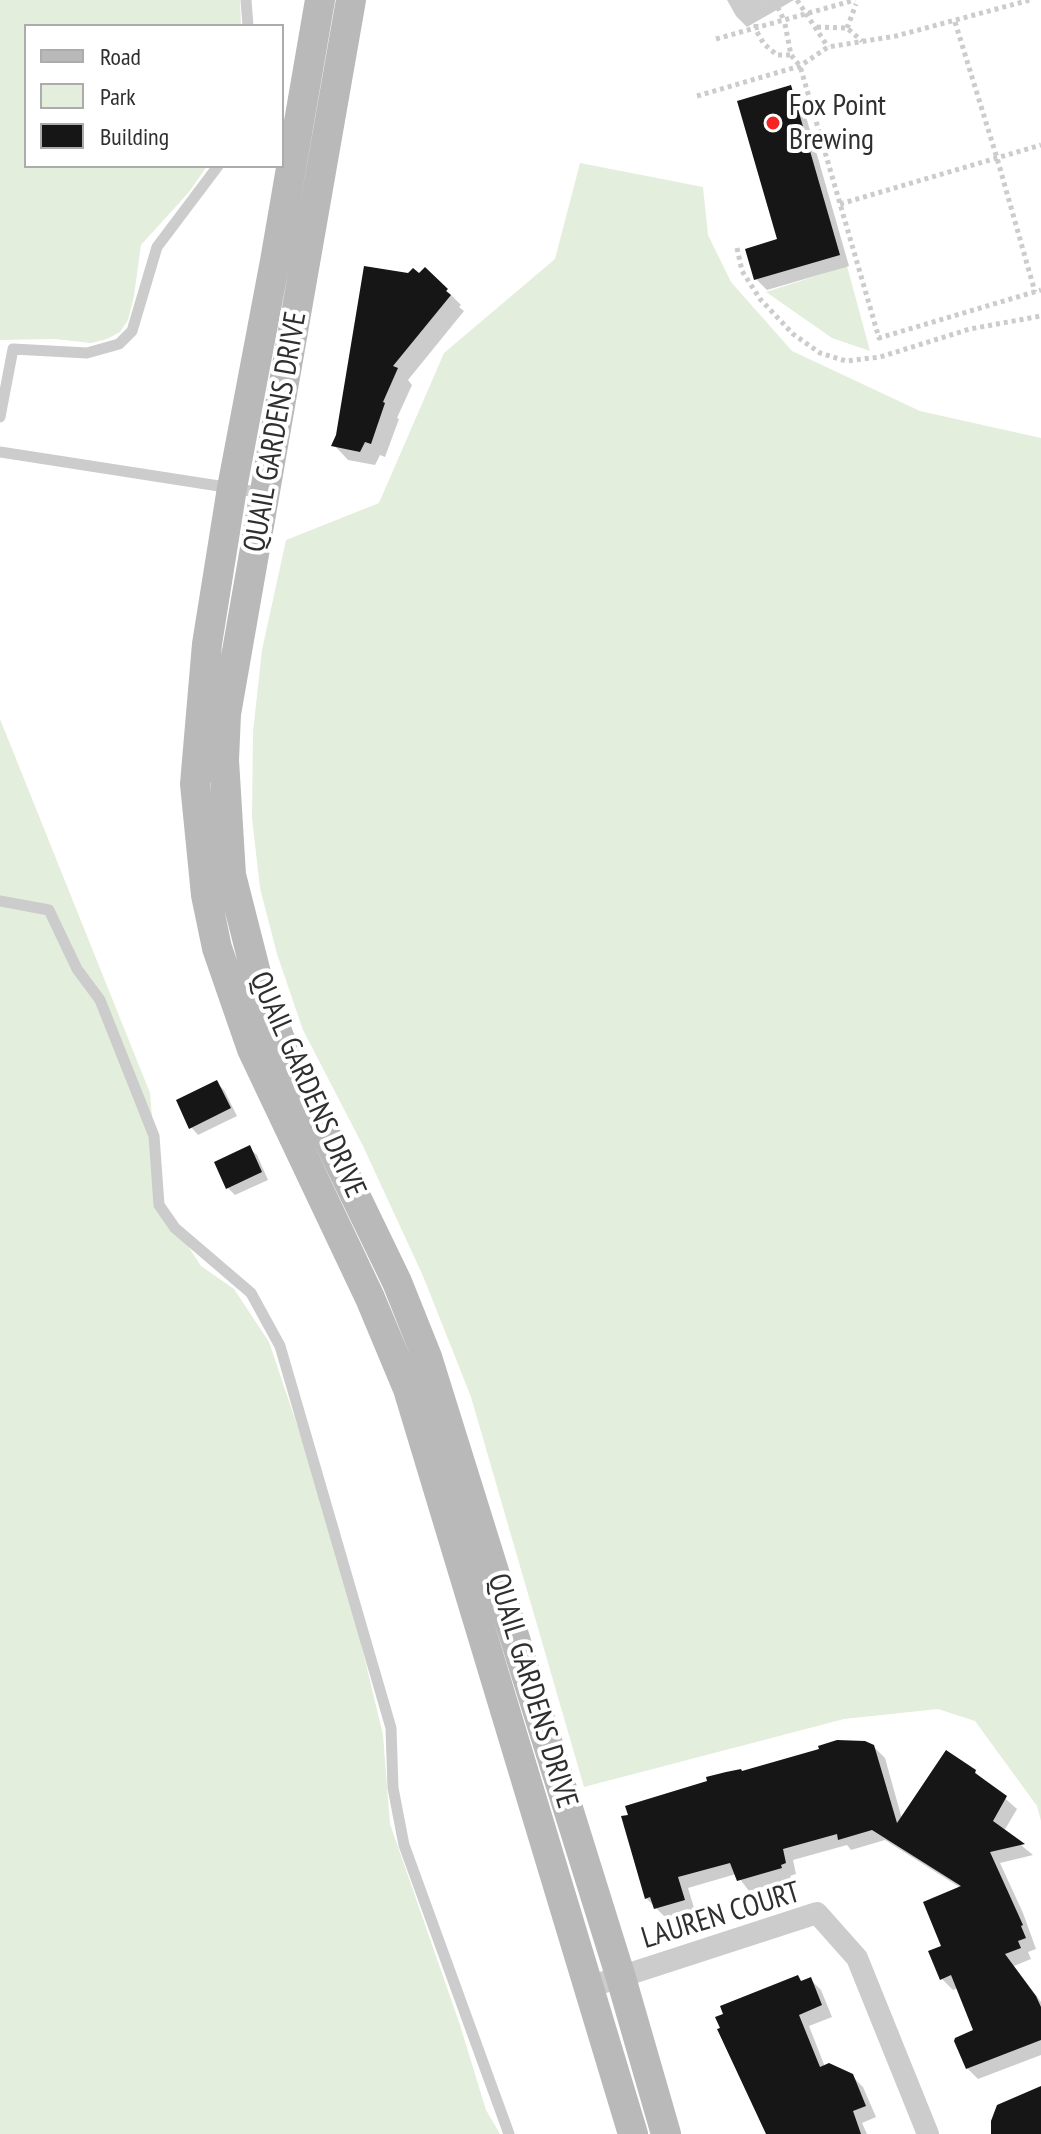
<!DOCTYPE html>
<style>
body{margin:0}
#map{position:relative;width:1041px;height:2134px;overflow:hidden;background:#fff;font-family:"PT Sans Narrow",sans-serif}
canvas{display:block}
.legend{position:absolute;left:24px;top:24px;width:260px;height:144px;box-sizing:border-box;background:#fff;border:2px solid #acacac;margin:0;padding:10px 14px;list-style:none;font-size:24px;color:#2f2f2f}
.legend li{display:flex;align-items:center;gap:16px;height:40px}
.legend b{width:40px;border:2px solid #acacac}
</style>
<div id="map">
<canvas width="1041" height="2134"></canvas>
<ul class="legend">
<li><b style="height:10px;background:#b9b9b9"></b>Road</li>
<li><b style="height:22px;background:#e4eedc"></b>Park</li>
<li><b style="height:22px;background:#161616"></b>Building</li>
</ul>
</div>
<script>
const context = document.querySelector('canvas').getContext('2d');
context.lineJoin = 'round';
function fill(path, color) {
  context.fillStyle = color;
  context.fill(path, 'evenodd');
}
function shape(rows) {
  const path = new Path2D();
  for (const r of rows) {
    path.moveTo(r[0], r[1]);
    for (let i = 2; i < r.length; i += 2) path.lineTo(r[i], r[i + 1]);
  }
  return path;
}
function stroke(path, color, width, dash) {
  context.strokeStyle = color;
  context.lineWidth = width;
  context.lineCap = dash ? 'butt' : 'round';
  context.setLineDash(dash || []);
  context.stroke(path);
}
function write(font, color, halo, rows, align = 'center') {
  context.font = font + ' "PT Sans Narrow",sans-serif';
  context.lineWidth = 8;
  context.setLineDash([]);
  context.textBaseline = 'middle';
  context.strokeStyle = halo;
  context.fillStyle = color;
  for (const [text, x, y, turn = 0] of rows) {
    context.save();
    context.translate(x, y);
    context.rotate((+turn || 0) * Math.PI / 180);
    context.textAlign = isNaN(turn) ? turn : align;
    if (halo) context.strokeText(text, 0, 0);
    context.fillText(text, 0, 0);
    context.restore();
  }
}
const green = shape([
 [0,0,240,0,241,26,26,26,26,166,207,166,189,192,141,245,134,296,128,320,120,332,107,339,91,343,55,339,0,340],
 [580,163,703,187,708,235,731,282,792,351,920,411,1041,438,1041,1821,1037,1806,975,1721,938,1709,844,1719,584,1787,471,1397,423,1276,363,1146,303,1030,277,954,260,888,252,818,253,732,262,650,286,540,379,503,444,353,555,259],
 [847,266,870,351,832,338,766,292],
 [0,719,150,1093,159,1202,201,1266,234,1289,269,1342,337,1543,383,1735,390,1824,460,2025,486,2110,500,2134,0,2134]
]);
const shadow = shape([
 [727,0,794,0,747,27,736,16],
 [790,88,801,99,849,266,767,290,756,279,779,240],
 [425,269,461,305,459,307,464,311,408,380,412,385,397,418,399,419,385,457,380,455,375,465,348,460,334,445,419,276],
 [217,1083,224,1090,237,1116,198,1135,191,1127],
 [249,1148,257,1155,268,1180,235,1195,228,1188],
 [873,1746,885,1758,902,1819,975,1772,1017,1809,1004,1831,1033,1855,1000,1863,1023,1913,1036,1949,1028,1952,1031,1959,1014,1966,1041,2002,1041,2055,978,2079,967,2068,976,2031,958,1988,953,1990,942,1979,944,1947,961,1888,885,1840,851,1850,847,1845,793,1860,796,1874,790,1876,792,1879,749,1891,736,1874,688,1888,695,1911,667,1919,646,1898,743,1773],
 [798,1978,802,1982,810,1979,821,1990,832,2017,809,2026,825,2067,851,2075,863,2087,876,2117,862,2123,867,2134,771,2134]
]);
const building = shape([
 [791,85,840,255,754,280,745,249,777,239,737,101],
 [364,266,408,273,413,268,419,273,425,267,448,289,446,291,451,295,393,366,398,368,383,402,385,403,371,444,365,442,360,452,331,446,336,435],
 [217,1080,231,1108,189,1129,176,1100],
 [250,1145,262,1172,226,1189,214,1162],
 [837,1740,865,1741,874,1745,897,1823,946,1750,976,1770,975,1773,1007,1796,993,1821,1025,1844,990,1852,1023,1925,1021,1926,1026,1938,1018,1941,1021,1948,1005,1954,1036,1996,1041,2007,1041,2040,966,2069,954,2041,955,2038,973,2030,951,1975,940,1980,928,1951,941,1946,923,1902,961,1886,872,1830,838,1840,837,1834,783,1849,786,1863,781,1865,782,1868,737,1881,730,1863,678,1877,685,1900,654,1909,650,1897,645,1899,621,1816,628,1815,625,1806,707,1781,706,1777,726,1772,741,1769,742,1771,819,1749,818,1746],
 [798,1975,801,1981,811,1977,822,2005,799,2015,820,2067,829,2063,853,2074,866,2106,853,2111,861,2134,766,2134,717,2029,720,2028,715,2017,723,2014,720,2006],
 [1041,2086,1041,2134,991,2134,991,2121,997,2105]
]);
const path = shape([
 [774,0,784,20],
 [797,0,828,47],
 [955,22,997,158,1035,292],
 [785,24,791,55,800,66,879,338,1041,290],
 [817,27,847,28,862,41],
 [756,28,756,17,763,4,770,0],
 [847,28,856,4],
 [757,32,764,44,777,55,791,55],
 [716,39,855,0],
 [697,96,800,66,828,47,896,36,1030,0],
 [840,204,1041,145],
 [737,248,742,271,760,299,793,334,820,353,846,361,880,357,970,329,1041,316]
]);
const lane = shape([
 [246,0,248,26],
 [0,417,13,349,87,353,119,344,132,331,157,247,218,166],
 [0,452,264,493],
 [0,901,49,910,77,969,100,1000,154,1136,159,1205,175,1228,251,1293,280,1346,391,1728,393,1788,404,1845,509,2134]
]);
const street = shape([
 [589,1987,817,1913,857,1958,928,2134]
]);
const secondary = shape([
 [320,0,275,261,232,488,207,644,195,784,206,895,217,948,252,1049,370,1298,408,1389,633,2134],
 [351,0,226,714,224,760,231,875,260,989,282,1044,397,1282,427,1357,621,1978,666,2134]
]);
const markers = [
 [773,123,8,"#f42425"]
];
const poiNames = [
 ["Fox Point",789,106],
 ["Brewing",789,140]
];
const streetNames = [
 ["QUAIL GARDENS DRIVE",276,432,-80],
 ["QUAIL GARDENS DRIVE",307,1085,66],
 ["QUAIL GARDENS DRIVE",532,1691,73],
 ["LAUREN COURT",721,1916,-17]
];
fill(green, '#e4eedc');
fill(shadow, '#0003');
fill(building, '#161616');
stroke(path, '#ccc', 5, [4, 4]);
stroke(lane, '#ccc', 11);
stroke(street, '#ccc', 22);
stroke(secondary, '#b9b9b9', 30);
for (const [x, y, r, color] of markers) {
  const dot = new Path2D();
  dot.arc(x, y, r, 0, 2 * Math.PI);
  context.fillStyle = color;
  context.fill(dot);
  stroke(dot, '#fff', 3);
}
write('30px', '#2f2f2f', '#fff', poiNames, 'left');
write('30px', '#2f2f2f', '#fff', streetNames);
</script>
